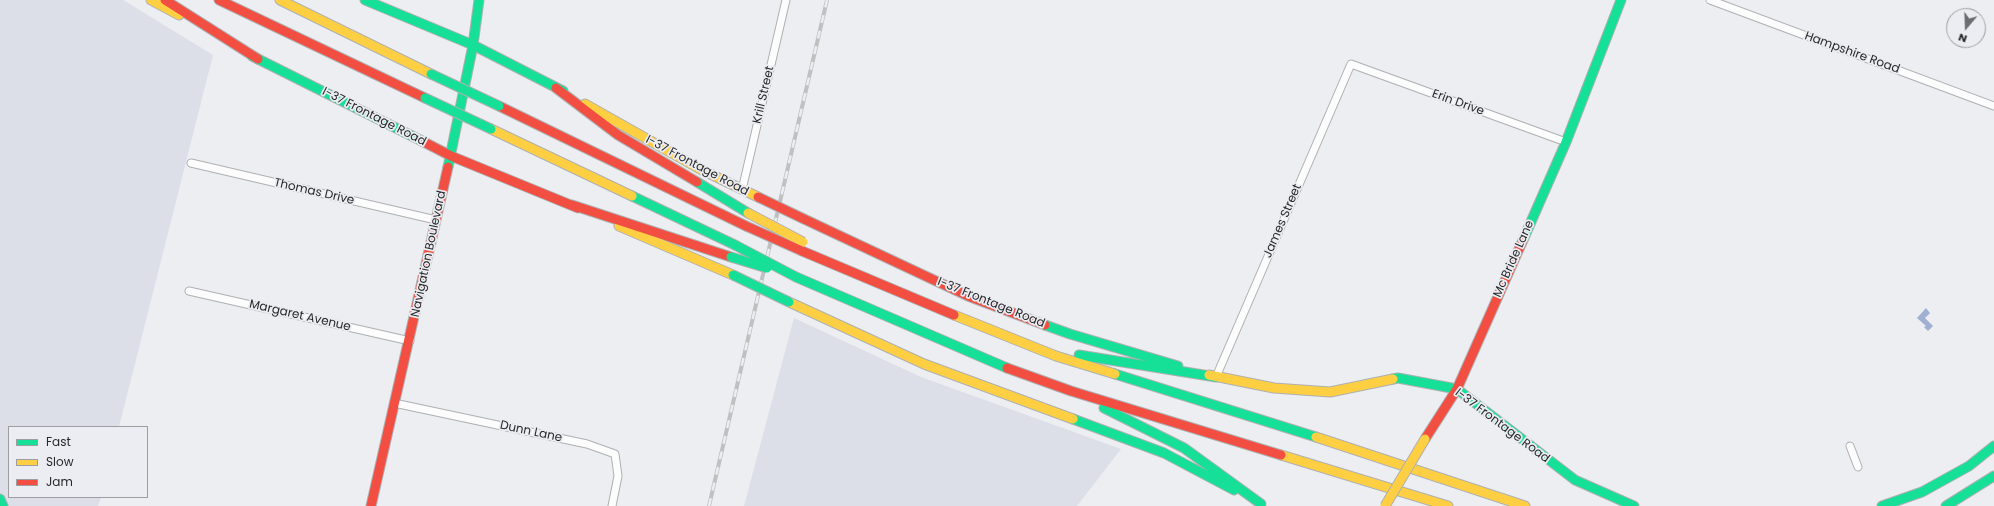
<!DOCTYPE html>
<style>
body{margin:0}
#map{position:relative;width:1994px;height:506px;overflow:hidden;background:#eceef1;font-family:Poppins,sans-serif}
canvas{display:block}
.legend{position:absolute;left:8px;top:426px;width:140px;height:72px;box-sizing:border-box;background:#ebedf2;border:1px solid #9d9ea2;margin:0;padding:5px 7px;list-style:none;font-size:12px;color:#27282a}
.legend li{display:flex;align-items:center;gap:8px;height:20px}
.legend b{width:20px;border:1px solid #9d9ea2}
.north{position:absolute;left:1946px;top:8px;width:40px;height:40px;box-sizing:border-box;background:#ebedf2;border:1px solid #9d9ea2;border-radius:50%;rotate:199deg;font-size:11px;font-weight:700;line-height:16px;text-align:center;color:#27282a}
.north::after{content:'';display:block;margin:auto;width:14px;height:18px;background:#6c6d70;clip-path:polygon(50% 0,100% 100%,50% 72%,0 100%)}
</style>
<div id="map">
<canvas width="1994" height="506"></canvas>
<ul class="legend">
<li><b style="height:5px;background:#16e098"></b>Fast</li>
<li><b style="height:5px;background:#ffcf43"></b>Slow</li>
<li><b style="height:5px;background:#f24e42"></b>Jam</li>
</ul>
<div class="north">N</div>
</div>
<script>
const context = document.querySelector('canvas').getContext('2d');
context.lineJoin = 'round';
function fill(path, color) {
  context.fillStyle = color;
  context.fill(path, 'evenodd');
}
function shape(rows) {
  const path = new Path2D();
  for (const r of rows) {
    path.moveTo(r[0], r[1]);
    for (let i = 2; i < r.length; i += 2) path.lineTo(r[i], r[i + 1]);
  }
  return path;
}
function stroke(path, color, width, dash) {
  context.strokeStyle = color;
  context.lineWidth = width;
  context.lineCap = dash ? 'butt' : 'round';
  context.setLineDash(dash || []);
  context.stroke(path);
}
function write(font, color, halo, rows, align = 'center') {
  context.font = font + ' Poppins,sans-serif';
  context.lineWidth = 3.5;
  context.setLineDash([]);
  context.textBaseline = 'middle';
  context.strokeStyle = halo;
  context.fillStyle = color;
  for (const [text, x, y, turn = 0] of rows) {
    context.save();
    context.translate(x, y);
    context.rotate((+turn || 0) * Math.PI / 180);
    context.textAlign = isNaN(turn) ? turn : align;
    if (halo) context.strokeText(text, 0, 0);
    context.fillText(text, 0, 0);
    context.restore();
  }
}
const built = shape([
 [0,0,123,0,213,55,119,427,9,427,9,497,101,497,98,506,0,506],
 [794,318,921,377,1121,449,1077,506,744,506]
]);
const water = shape([
 [1926,308,1930,313,1925,318,1933,326,1928,331,1924,327,1926,326,1917,318]
]);
const street = shape([
 [1710,0,1994,106],
 [191,163,436,220],
 [742,190,786,0],
 [189,291,410,341],
 [1216,377,1351,64,1566,142],
 [394,403,587,444,615,454,618,476,612,506],
 [1850,446,1858,467]
]);
const fast = shape([
 [365,0,473,45,563,91],
 [252,56,422,141],
 [448,167,473,45,479,0],
 [697,182,748,213],
 [632,196,735,245],
 [1523,240,1566,142,1621,0],
 [796,277,1007,368],
 [1045,325,1070,334,1178,366],
 [1079,355,1216,377],
 [1115,374,1316,437],
 [1393,379,1398,378,1457,389,1575,480,1634,506],
 [1104,408,1184,448,1261,504],
 [1073,419,1164,453,1234,490],
 [0,499,3,506],
 [1882,506,1922,492,1969,466,1994,446],
 [1946,506,1994,476]
]);
const slow = shape([
 [151,0,179,15],
 [280,0,431,74],
 [585,104,702,170,758,197],
 [491,129,632,196],
 [619,226,733,275],
 [789,302,924,364,1073,419],
 [954,315,1056,356,1115,374],
 [1209,375,1274,388,1330,392,1393,379],
 [1316,437,1525,506],
 [1281,455,1448,506]
]);
const jam = shape([
 [165,0,258,59],
 [219,0,425,98],
 [556,88,618,135,697,182],
 [499,106,746,226],
 [422,141,451,156,578,208],
 [572,205,731,257],
 [804,219,968,296,1045,325],
 [802,251,954,315],
 [1007,368,1071,391,1281,455],
 [1425,439,1457,389,1523,240],
 [371,506,448,167]
]);
const rail = shape([
 [709,506,827,0]
]);
const fastBridge = shape([
 [431,74,499,106],
 [425,98,491,129],
 [735,245,796,277],
 [731,257,767,268],
 [733,275,789,302]
]);
const slowBridge = shape([
 [748,213,803,242],
 [1385,506,1425,439]
]);
const jamBridge = shape([
 [758,197,804,219],
 [746,226,802,251]
]);
const streetNames = [
 ["Hampshire Road",1852,53,20],
 ["Krill Street",764,95,-77],
 ["Erin Drive",1458,103,20],
 ["I-37 Frontage Road",374,117,27],
 ["I-37 Frontage Road",697,166,28],
 ["Thomas Drive",314,192,13],
 ["James Street",1283,221,-67],
 ["Navigation Boulevard",429,254,-78],
 ["Mc Bride Lane",1514,259,-66],
 ["I-37 Frontage Road",991,303,22],
 ["Margaret Avenue",300,316,13],
 ["I-37 Frontage Road",1502,426,37],
 ["Dunn Lane",531,432,12]
];
fill(built, '#dcdfe7');
fill(water, '#a0b0d2');
stroke(street, '#aeb0b2', 9);
stroke(fast, '#aeb0b2', 11);
stroke(slow, '#aeb0b2', 11);
stroke(jam, '#aeb0b2', 11);
stroke(street, '#fcfcfd', 7);
stroke(fast, '#16e098', 9);
stroke(slow, '#ffcf43', 9);
stroke(jam, '#f24e42', 9);
stroke(rail, '#c0c0c1', 4);
stroke(rail, '#ebedf2', 2.5, [8]);
stroke(fastBridge, '#aeb0b2', 11, []);
stroke(slowBridge, '#aeb0b2', 11, []);
stroke(jamBridge, '#aeb0b2', 11, []);
stroke(fastBridge, '#16e098', 9);
stroke(slowBridge, '#ffcf43', 9);
stroke(jamBridge, '#f24e42', 9);
write('12px', '#27282a', '#ebedf2', streetNames);
</script>
